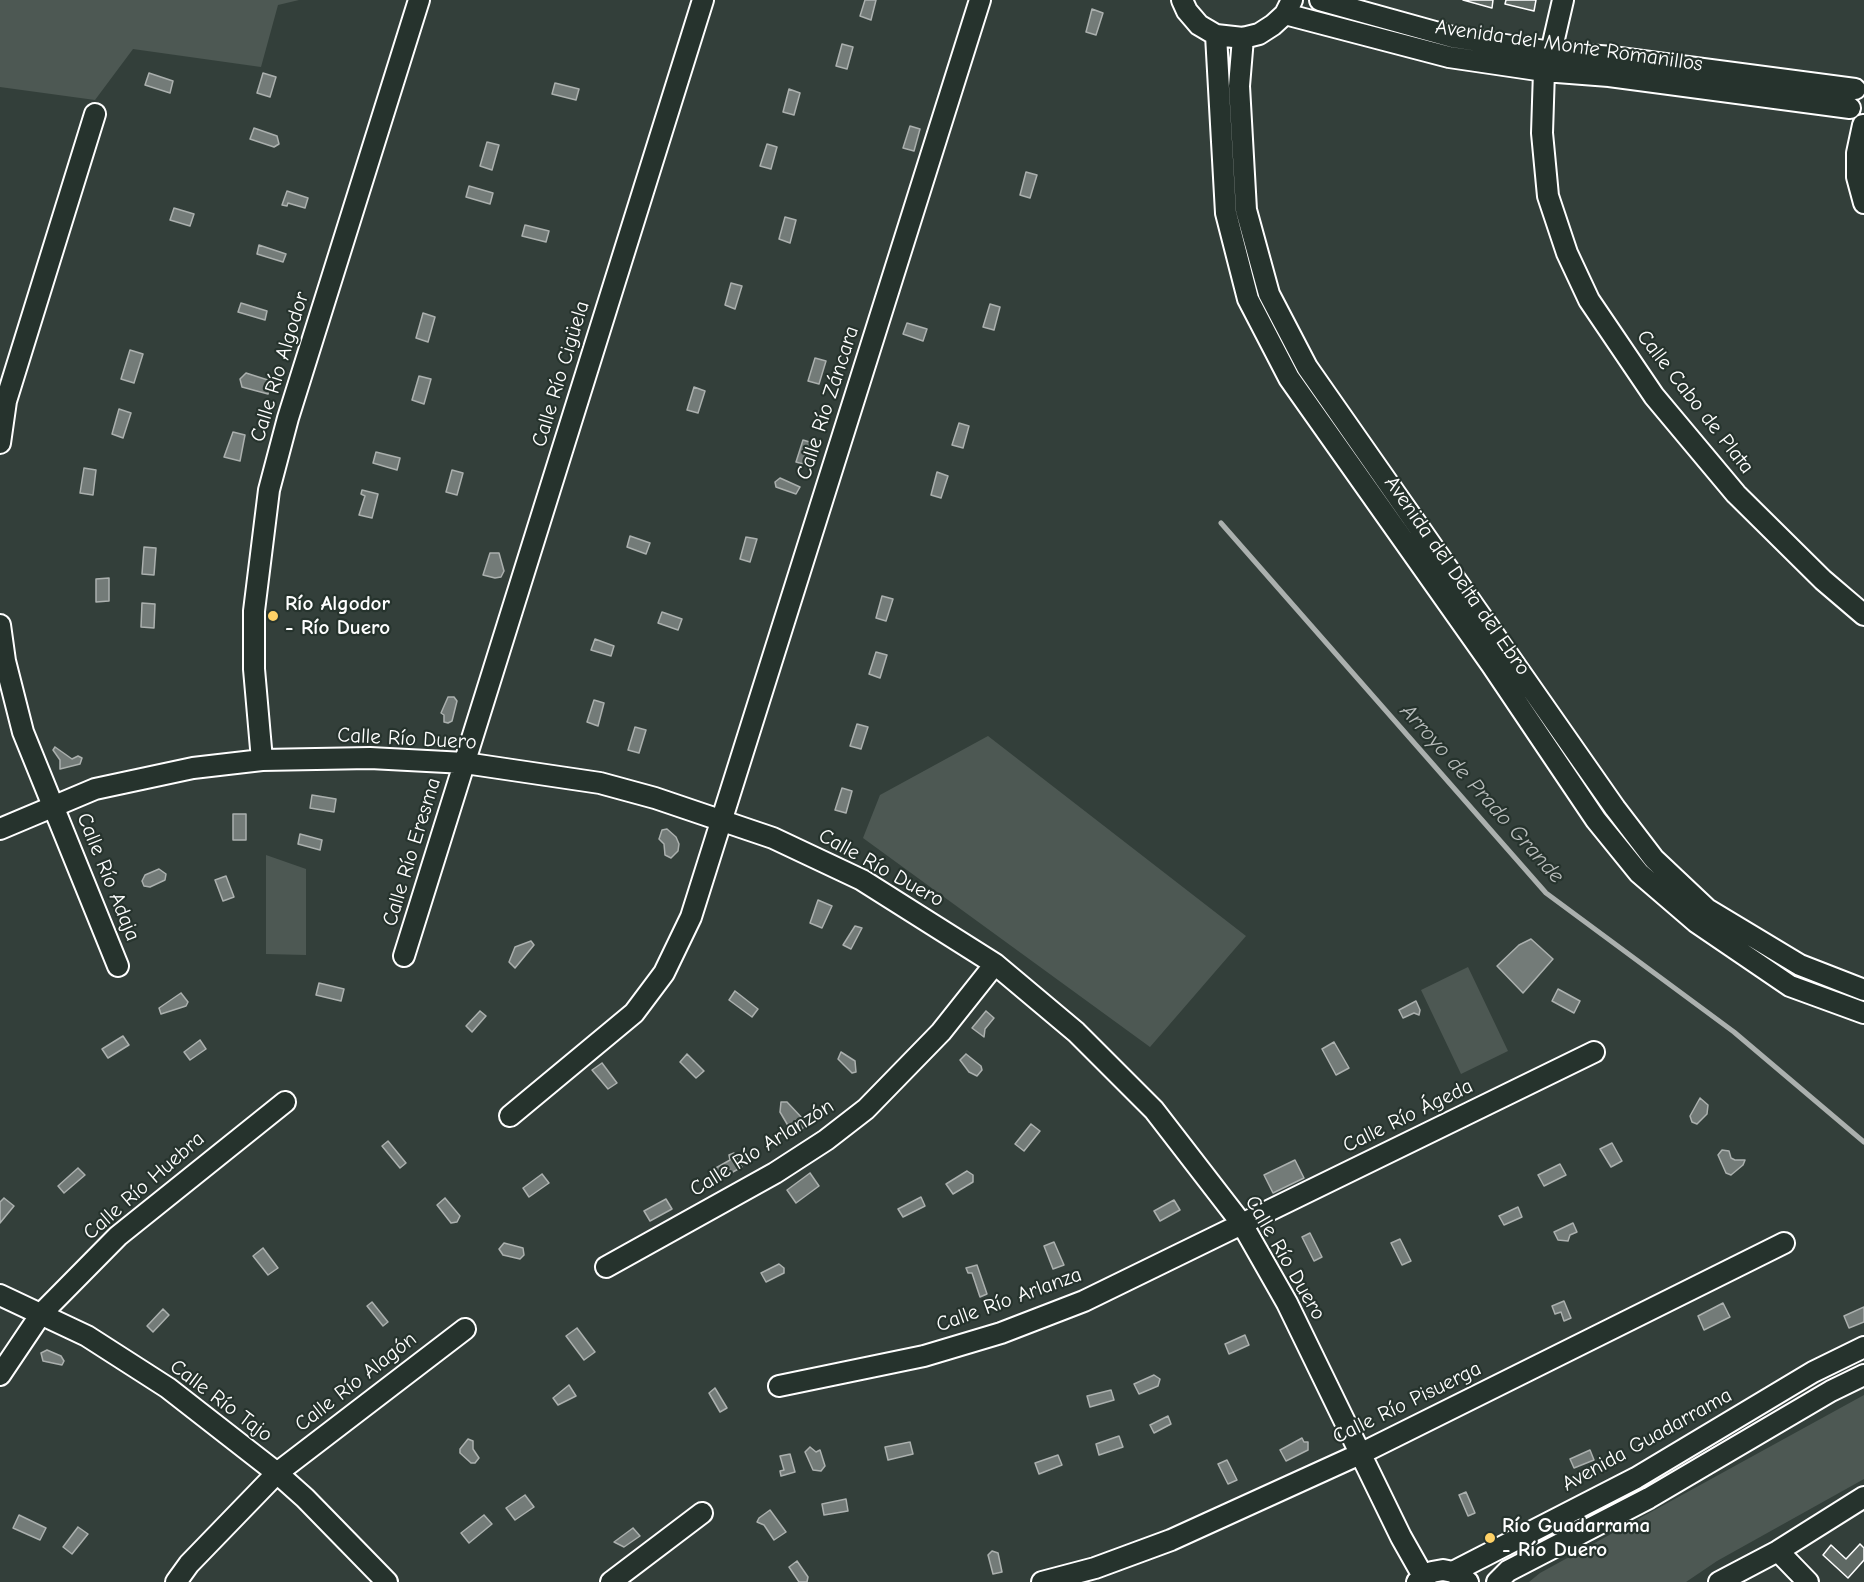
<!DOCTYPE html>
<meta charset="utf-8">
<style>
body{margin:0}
canvas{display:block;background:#333f3a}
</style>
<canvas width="1864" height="1582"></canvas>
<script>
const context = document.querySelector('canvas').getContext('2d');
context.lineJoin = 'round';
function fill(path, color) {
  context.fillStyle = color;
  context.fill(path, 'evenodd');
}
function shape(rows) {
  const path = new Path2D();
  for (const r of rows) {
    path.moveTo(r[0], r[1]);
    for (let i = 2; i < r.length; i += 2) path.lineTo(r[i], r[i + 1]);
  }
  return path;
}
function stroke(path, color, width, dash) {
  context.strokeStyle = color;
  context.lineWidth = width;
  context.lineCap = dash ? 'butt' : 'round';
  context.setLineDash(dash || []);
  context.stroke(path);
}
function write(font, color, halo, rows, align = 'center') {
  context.font = font + ' "Comic Neue",sans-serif';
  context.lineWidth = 4.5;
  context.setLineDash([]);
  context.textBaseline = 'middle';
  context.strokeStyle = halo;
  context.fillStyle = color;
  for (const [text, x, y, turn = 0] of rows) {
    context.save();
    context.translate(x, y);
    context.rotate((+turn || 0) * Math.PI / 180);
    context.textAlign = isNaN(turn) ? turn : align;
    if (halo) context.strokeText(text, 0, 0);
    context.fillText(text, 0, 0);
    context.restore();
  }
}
const green = shape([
 [0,0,299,0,278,5,261,67,133,49,95,100,0,87],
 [988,736,1246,936,1150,1047,863,838,880,795],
 [266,855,306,869,306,955,266,954],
 [1468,967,1508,1051,1461,1074,1421,990],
 [1864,1395,1864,1479,1717,1561,1686,1582,1529,1582,1540,1573]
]);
const water = shape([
 [865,0,876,0,871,20,860,16,865,0],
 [1092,9,1103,13,1096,35,1086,32,1092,9],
 [842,44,853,47,847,69,836,66,842,44],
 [149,73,173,81,170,93,145,85,149,73],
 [263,73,276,77,270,97,257,93,263,73],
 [555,83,579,89,576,100,552,94,555,83],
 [789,89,800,93,794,115,783,112,789,89],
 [910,126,920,129,914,151,903,148,910,126],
 [254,128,277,136,279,144,274,147,250,139,254,128],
 [487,142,499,145,492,170,480,166,487,142],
 [767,144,777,147,771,169,760,166,767,144],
 [1026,172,1037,175,1030,198,1020,195,1026,172],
 [469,186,493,193,490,204,466,197,469,186],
 [287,191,308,198,305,208,288,203,287,206,282,205,287,191],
 [174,208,194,214,190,226,170,220,174,208],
 [785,217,796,220,790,243,779,239,785,217],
 [525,225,549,231,546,242,522,236,525,225],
 [259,245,286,254,283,262,257,254,259,245],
 [731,283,742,286,735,309,725,305,731,283],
 [241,303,267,311,265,320,238,312,241,303],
 [990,304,1000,307,994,330,983,327,990,304],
 [423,313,435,317,428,342,416,338,423,313],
 [907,323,927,329,923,341,903,334,907,323],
 [130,350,143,354,134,383,121,379,130,350],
 [815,358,826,361,819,384,808,381,815,358],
 [246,373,271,381,268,394,242,387,240,379,246,373],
 [419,376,431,379,424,404,412,400,419,376],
 [694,387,705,391,698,413,687,410,694,387],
 [119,409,131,413,123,438,112,434,119,409],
 [959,423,969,426,963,448,952,445,959,423],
 [233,432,245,435,240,461,224,457,233,432],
 [803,440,813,443,807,465,796,462,803,440],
 [376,452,400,458,397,470,373,463,376,452],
 [84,468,96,470,93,495,80,493,84,468],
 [452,470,463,473,457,495,446,492,452,470],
 [937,472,948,476,941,498,931,495,937,472],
 [780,478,800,487,796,494,776,487,775,482,780,478],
 [362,490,378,494,372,518,359,515,365,496,361,494,362,490],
 [630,536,650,543,646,554,627,547,630,536],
 [746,537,757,539,750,562,740,559,746,537],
 [144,547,156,548,154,575,142,574,144,547],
 [490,553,499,553,504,571,501,577,495,578,483,575,490,553],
 [109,578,109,601,96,602,96,579,109,578],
 [882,596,893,599,886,621,876,618,882,596],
 [142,603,155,604,154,628,141,627,142,603],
 [662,612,682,619,678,630,658,623,662,612],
 [595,639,614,646,611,656,591,650,595,639],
 [876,652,887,655,880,678,869,674,876,652],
 [448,697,454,697,457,701,452,721,448,723,444,722,444,715,441,713,448,697],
 [594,700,604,703,598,726,587,722,594,700],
 [857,724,868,727,861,749,850,746,857,724],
 [635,727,646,730,639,753,628,750,635,727],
 [55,747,72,759,78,756,82,758,80,764,60,769,60,760,53,750,55,747],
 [842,788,852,791,846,813,835,810,842,788],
 [312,795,336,799,334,812,310,808,312,795],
 [233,814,246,814,246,840,233,840,233,814],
 [667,829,676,837,679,844,678,851,671,858,665,855,664,844,659,839,662,830,667,829],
 [300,834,322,840,320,850,298,844,300,834],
 [159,869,166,874,165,880,150,887,144,886,142,881,145,875,159,869],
 [226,876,234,897,223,901,215,880,226,876],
 [818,900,832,906,822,928,810,923,818,900],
 [855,926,862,928,851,949,843,945,855,926],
 [1531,939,1553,959,1523,993,1497,966,1519,945,1531,939],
 [531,941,534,945,515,968,509,962,515,947,531,941],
 [319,983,344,989,341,1001,316,995,319,983],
 [1558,989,1580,1001,1574,1013,1552,1001,1558,989],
 [735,991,758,1009,752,1017,729,1000,735,991],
 [181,993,188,1002,186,1006,161,1014,159,1008,181,993],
 [1416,1001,1420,1010,1419,1015,1414,1013,1403,1018,1399,1010,1416,1001],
 [480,1011,486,1016,472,1032,466,1026,480,1011],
 [986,1011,994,1018,985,1029,984,1037,972,1028,986,1011],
 [123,1036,129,1045,108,1058,102,1049,123,1036],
 [200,1040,206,1049,190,1060,184,1052,200,1040],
 [1334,1042,1349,1068,1336,1075,1322,1049,1334,1042],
 [841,1052,855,1061,856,1072,852,1073,838,1059,841,1052],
 [687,1054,704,1071,696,1078,680,1062,687,1054],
 [966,1054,981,1066,982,1070,977,1076,969,1072,960,1060,966,1054],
 [602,1063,617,1083,608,1089,592,1070,602,1063],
 [1700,1098,1708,1105,1707,1114,1697,1124,1692,1122,1690,1116,1700,1098],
 [781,1102,787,1102,803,1119,804,1126,801,1131,790,1129,780,1112,781,1102],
 [1031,1124,1040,1131,1024,1151,1015,1144,1031,1124],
 [388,1141,406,1163,400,1168,382,1146,388,1141],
 [1612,1143,1622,1161,1611,1167,1600,1149,1612,1143],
 [1722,1150,1729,1151,1731,1158,1735,1160,1745,1160,1743,1165,1731,1175,1726,1173,1718,1155,1722,1150],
 [734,1153,742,1167,720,1179,714,1169,730,1160,729,1155,734,1153],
 [1295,1160,1304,1178,1273,1193,1264,1175,1295,1160],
 [1560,1164,1566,1175,1544,1186,1538,1175,1560,1164],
 [78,1168,85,1175,64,1193,58,1186,78,1168],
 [967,1171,973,1175,973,1182,953,1194,946,1184,967,1171],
 [810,1173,819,1186,796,1203,787,1190,810,1173],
 [542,1174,549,1183,529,1197,523,1188,542,1174],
 [921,1197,925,1206,903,1217,898,1209,921,1197],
 [4,1198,14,1206,0,1223,0,1202,4,1198],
 [445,1198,460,1216,457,1222,451,1223,437,1205,445,1198],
 [666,1199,672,1209,650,1221,644,1211,666,1199],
 [1174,1200,1180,1210,1160,1221,1154,1211,1174,1200],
 [1518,1207,1522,1217,1504,1225,1499,1216,1518,1207],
 [1573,1223,1577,1232,1570,1235,1568,1241,1558,1240,1554,1232,1573,1223],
 [1310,1233,1322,1257,1314,1261,1302,1237,1310,1233],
 [1400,1239,1411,1261,1402,1265,1391,1243,1400,1239],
 [1054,1242,1064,1265,1053,1269,1044,1246,1054,1242],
 [504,1243,523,1248,524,1255,520,1259,503,1255,499,1249,504,1243],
 [263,1248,278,1268,268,1275,253,1256,263,1248],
 [779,1264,784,1268,784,1273,766,1282,761,1273,779,1264],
 [977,1265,987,1294,980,1297,972,1273,968,1273,966,1268,977,1265],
 [1564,1301,1571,1318,1564,1321,1561,1312,1555,1314,1552,1306,1564,1301],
 [372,1302,388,1322,383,1326,367,1306,372,1302],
 [1723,1303,1730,1317,1704,1330,1698,1316,1723,1303],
 [1864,1307,1864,1322,1849,1328,1844,1316,1864,1307],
 [163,1309,169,1315,153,1332,147,1326,163,1309],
 [577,1328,595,1352,584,1360,566,1336,577,1328],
 [1245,1335,1249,1345,1229,1354,1225,1344,1245,1335],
 [47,1350,61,1356,64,1361,62,1365,43,1361,41,1353,47,1350],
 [1154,1375,1160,1379,1158,1386,1139,1394,1134,1384,1154,1375],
 [569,1385,576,1396,558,1405,553,1398,569,1385],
 [715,1388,727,1408,720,1412,709,1393,715,1388],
 [1111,1390,1114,1400,1090,1407,1087,1396,1111,1390],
 [1168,1416,1171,1424,1154,1433,1150,1425,1168,1416],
 [1119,1436,1123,1447,1099,1455,1096,1444,1119,1436],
 [1302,1438,1304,1442,1308,1442,1308,1450,1286,1461,1280,1450,1302,1438],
 [468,1439,473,1441,473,1449,479,1458,475,1463,471,1463,460,1453,460,1449,468,1439],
 [910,1442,913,1454,888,1460,885,1447,910,1442],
 [810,1447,816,1452,820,1450,825,1466,821,1471,813,1470,805,1452,810,1447],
 [1590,1450,1594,1460,1574,1468,1570,1459,1590,1450],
 [790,1454,795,1472,781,1476,780,1471,784,1470,780,1456,790,1454],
 [1058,1455,1062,1465,1039,1474,1035,1463,1058,1455],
 [1227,1460,1237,1480,1228,1484,1218,1464,1227,1460],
 [1466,1492,1475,1513,1468,1516,1459,1495,1466,1492],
 [525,1495,534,1507,515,1520,506,1508,525,1495],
 [846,1499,848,1511,824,1515,822,1504,846,1499],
 [770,1510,786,1532,774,1540,764,1525,757,1522,759,1518,770,1510],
 [19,1515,46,1528,40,1540,13,1528,19,1515],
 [484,1515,492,1524,469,1543,461,1533,484,1515],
 [78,1527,88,1534,72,1554,63,1547,78,1527],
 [633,1528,640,1536,624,1547,614,1542,633,1528],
 [992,1551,998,1553,1002,1572,993,1574,988,1555,992,1551],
 [797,1561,808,1577,807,1582,799,1582,789,1567,797,1561]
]);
const stream = shape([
 [1221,523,1546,893,1734,1032,1864,1142]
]);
const building = shape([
 [1463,0,1493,0,1492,8,1463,0],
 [1506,0,1536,0,1534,11,1505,4,1506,0],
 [1860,1544,1864,1548,1864,1560,1848,1578,1823,1555,1831,1545,1846,1559,1860,1544]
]);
const minor = shape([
 [1182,0,1187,11,1199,25,1216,35,1243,38,1259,34,1273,25,1285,14,1292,0],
 [1320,0,1453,37,1551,52,1612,57,1855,89],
 [1285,14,1449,57,1544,71,1609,76,1850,108],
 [1216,35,1226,213,1248,299,1289,378,1491,664,1596,820,1639,873,1696,922,1790,986,1864,1013],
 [1243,38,1239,86,1246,210,1269,294,1307,367,1615,808,1654,859,1707,909,1800,965,1864,990],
 [1551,52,1563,0],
 [1544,71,1542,133,1548,196,1567,253,1589,300,1654,396,1736,494,1823,580,1864,615],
 [1863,125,1857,153,1857,177,1864,203],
 [0,443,6,401,95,114],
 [0,625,5,661,23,732,118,966],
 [262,760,254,669,254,611,269,490,288,418,419,0],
 [0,829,95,789,193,768,262,760,370,758,465,763,600,783,655,798,773,838,862,880,995,964,1076,1032,1154,1110,1242,1224,1287,1303,1401,1537,1423,1576],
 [404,956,703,0],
 [510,1116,634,1013,664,973,691,917,980,0],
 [606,1267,775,1173,826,1140,866,1109,941,1032,995,964],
 [0,1295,87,1336,168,1388,277,1473,305,1498,387,1582],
 [0,1375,41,1314,118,1236,285,1102],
 [779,1386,924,1356,1001,1333,1084,1301,1594,1052],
 [1778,1551,1808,1582],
 [1453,1572,1636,1478,1813,1372,1864,1347],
 [176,1582,189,1564,277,1473,465,1329],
 [611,1582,702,1513],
 [1042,1582,1095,1568,1171,1540,1360,1454,1784,1243],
 [1417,1582,1432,1572,1443,1570,1453,1572,1468,1582],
 [1497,1582,1508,1571,1649,1498,1831,1391,1864,1375],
 [1719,1582,1778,1551,1864,1497]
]);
const markers = [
 [273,616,6,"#ffd166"],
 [1490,1538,6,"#ffd166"]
];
const streetNames = [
 ["Avenida del Monte Romanillos",1569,46,8],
 ["Calle Río Algodor",280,367,-73],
 ["Calle Río Cigüela",561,374,-73],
 ["Calle Cabo de Plata",1695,402,52],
 ["Calle Río Záncara",828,403,-72],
 ["Avenida del Delta del Ebro",1457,576,55],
 ["Calle Río Duero",407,739,3],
 ["Calle Río Eresma",412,852,-73],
 ["Calle Río Duero",881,868,29],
 ["Calle Río Adaja",108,877,68],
 ["Calle Río Ágeda",1408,1116,-26],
 ["Calle Río Arlanzón",762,1148,-32],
 ["Calle Río Huebra",144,1186,-41],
 ["Calle Río Duero",1285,1258,60],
 ["Calle Río Arlanza",1009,1300,-20],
 ["Calle Río Alagón",356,1382,-38],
 ["Calle Río Tajo",221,1401,37],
 ["Calle Río Pisuerga",1407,1403,-26],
 ["Avenida Guadarrama",1647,1440,-29]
];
const poiNames = [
 ["Río Algodor",285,604],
 ["- Río Duero",285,628],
 ["Río Guadarrama",1502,1526],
 ["- Río Duero",1502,1550]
];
const waterNames = [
 ["Arroyo de Prado Grande",1482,794,48]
];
fill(green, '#4d5853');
fill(water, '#737b78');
stroke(water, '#abb0ae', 1.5);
stroke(stream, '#abb0ae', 5);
fill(building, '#5f6964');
stroke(building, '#fff', 1.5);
stroke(minor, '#fff', 24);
stroke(minor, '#26332d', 20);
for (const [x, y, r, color] of markers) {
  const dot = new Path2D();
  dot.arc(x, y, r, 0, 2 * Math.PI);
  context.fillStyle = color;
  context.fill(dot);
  stroke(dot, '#26332d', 2);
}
write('21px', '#fff', '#26332d', streetNames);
write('bold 21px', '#fff', '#26332d', poiNames, 'left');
write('italic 22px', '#b9bdbc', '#26332d', waterNames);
</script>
